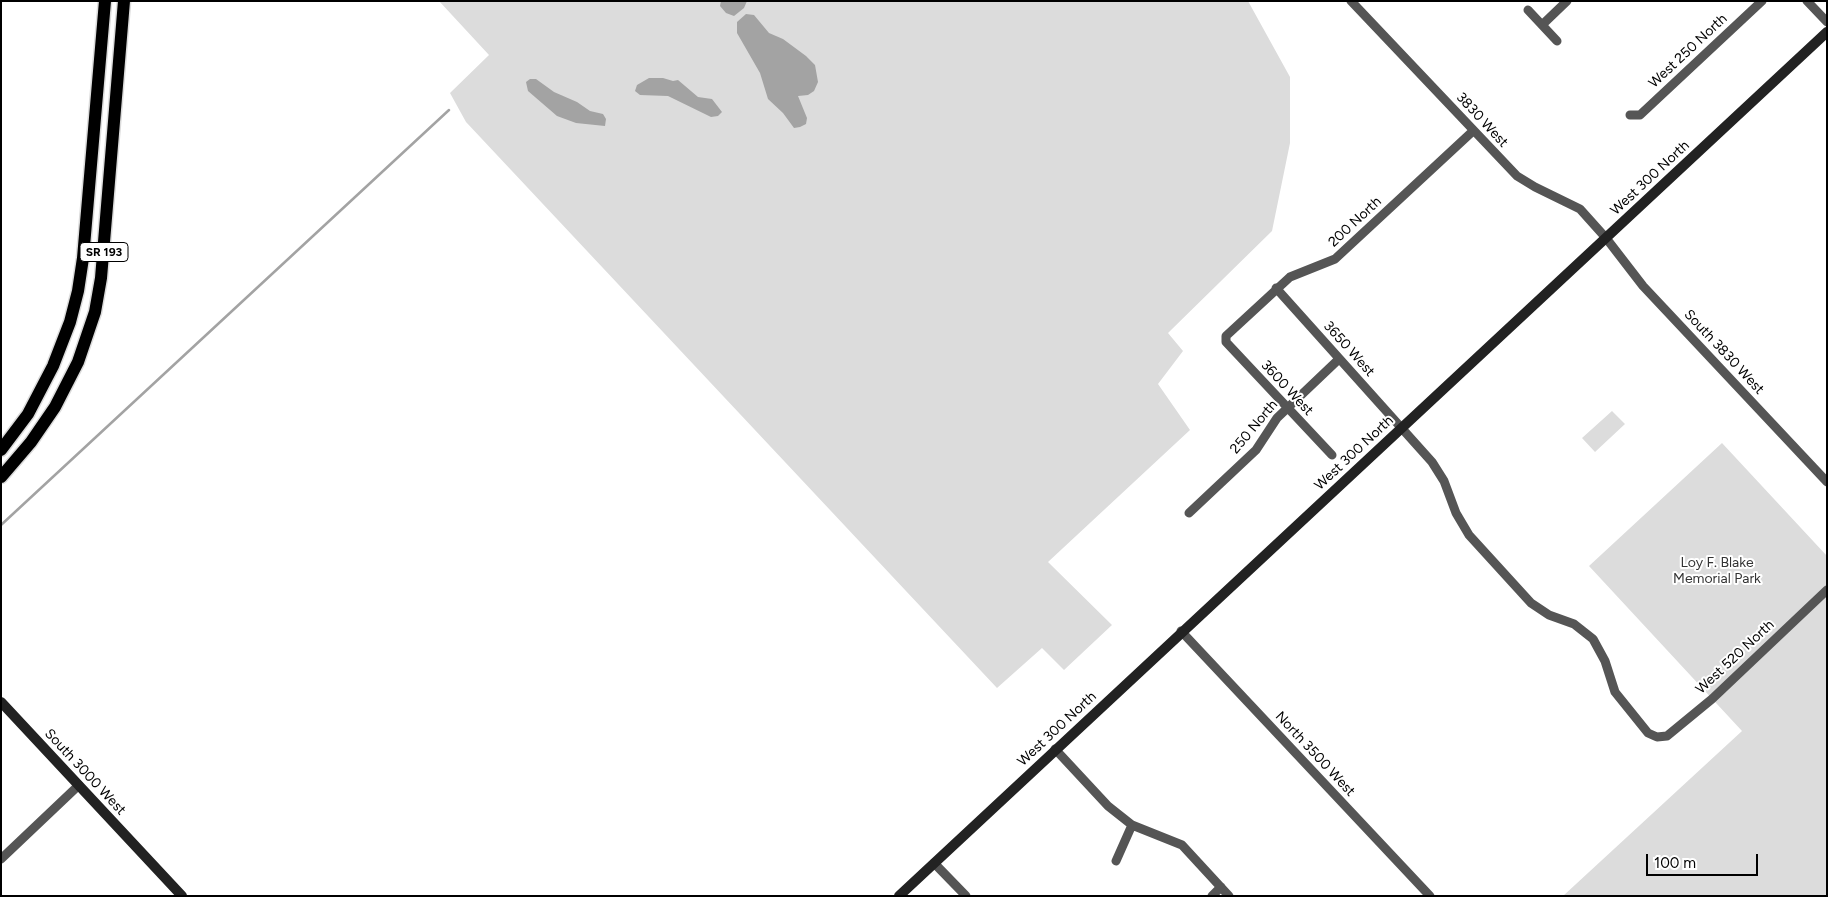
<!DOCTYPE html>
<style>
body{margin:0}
#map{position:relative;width:1828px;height:897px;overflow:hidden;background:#fff;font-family:Figtree,sans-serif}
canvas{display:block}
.frame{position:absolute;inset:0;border:2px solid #000;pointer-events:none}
.scale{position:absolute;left:1646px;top:854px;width:112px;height:22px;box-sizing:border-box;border:2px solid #000;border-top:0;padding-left:6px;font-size:15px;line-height:18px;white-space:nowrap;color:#000;-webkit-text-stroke:4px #fff;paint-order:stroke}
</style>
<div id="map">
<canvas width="1828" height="897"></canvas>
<div class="frame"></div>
<div class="scale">100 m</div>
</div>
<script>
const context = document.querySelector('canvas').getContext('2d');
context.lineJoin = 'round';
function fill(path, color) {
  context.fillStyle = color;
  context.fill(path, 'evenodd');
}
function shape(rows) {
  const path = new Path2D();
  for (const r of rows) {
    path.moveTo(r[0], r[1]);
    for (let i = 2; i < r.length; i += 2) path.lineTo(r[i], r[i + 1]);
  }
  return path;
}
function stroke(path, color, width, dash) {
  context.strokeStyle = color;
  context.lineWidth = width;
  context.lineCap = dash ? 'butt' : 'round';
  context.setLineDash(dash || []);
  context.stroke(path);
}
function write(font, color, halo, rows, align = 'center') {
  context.font = font + ' Figtree,sans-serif';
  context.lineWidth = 4;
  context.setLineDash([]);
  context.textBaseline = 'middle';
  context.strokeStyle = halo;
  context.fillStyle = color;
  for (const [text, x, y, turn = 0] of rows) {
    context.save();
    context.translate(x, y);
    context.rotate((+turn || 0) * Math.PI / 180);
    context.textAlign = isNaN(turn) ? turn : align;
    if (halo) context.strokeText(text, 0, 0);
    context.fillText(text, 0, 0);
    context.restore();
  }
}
const green = shape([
 [439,1,1248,1,1290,77,1290,143,1272,231,1168,333,1183,351,1158,384,1190,430,1048,562,1112,625,1064,670,1042,648,997,688,466,122,450,93,489,55],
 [1612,411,1625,424,1595,452,1582,438],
 [1722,443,1827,556,1827,896,1563,896,1742,731,1589,566]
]);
const water = shape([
 [721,1,747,1,744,8,734,16,726,13,720,6],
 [746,14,754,15,769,33,783,39,806,56,815,65,818,82,814,91,808,95,798,96,807,118,806,124,800,127,794,128,783,113,768,99,760,73,737,33,737,22],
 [649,78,663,78,673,81,678,80,698,97,712,99,722,112,718,116,711,117,668,96,640,95,635,91,637,85],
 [530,79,536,79,554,92,577,102,590,111,603,114,606,119,605,126,576,123,557,116,528,91,526,82]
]);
const stream = shape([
 [1,525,449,110]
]);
const street = shape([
 [1351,1,1517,176,1535,187,1580,209,1606,238,1643,286,1827,482],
 [1807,1,1827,22],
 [1528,10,1557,41],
 [1542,25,1567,1],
 [1630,115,1640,115,1762,1],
 [1276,288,1432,462,1444,481,1456,513,1469,535,1531,603,1549,615,1574,624,1593,639,1605,661,1615,692,1648,733,1657,737,1667,736,1712,699,1827,590],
 [1332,455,1226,342,1226,336,1290,277,1335,259,1473,131],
 [1189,513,1256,450,1277,418,1339,359],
 [1181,631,1430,896],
 [1055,749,1108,806,1132,825,1182,845,1229,896],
 [1,859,79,785],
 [1116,861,1132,825],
 [934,863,966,896],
 [1212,896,1221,887]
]);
const secondary = shape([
 [1,702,182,896],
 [899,896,1827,32]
]);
const primary = shape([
 [1,450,28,414,53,366,70,322,78,291,83,258,105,1],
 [1,477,31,442,55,407,78,362,95,312,101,278,124,1]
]);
const shields = [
 [104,252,48]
];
const shieldNames = [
 ["SR 193",104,252]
];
const streetNames = [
 ["West 250 North",1688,51,-43],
 ["3830 West",1482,120,47],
 ["West 300 North",1650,178,-43],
 ["200 North",1355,222,-43],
 ["3650 West",1349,349,48],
 ["South 3830 West",1724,352,47],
 ["3600 West",1287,388,47],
 ["250 North",1254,427,-50],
 ["West 300 North",1354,453,-43],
 ["West 520 North",1735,657,-43],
 ["West 300 North",1057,729,-43],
 ["North 3500 West",1315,754,47],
 ["South 3000 West",85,772,47]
];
const parkNames = [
 ["Loy F. Blake",1717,563],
 ["Memorial Park",1717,579]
];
fill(green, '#dcdcdc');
fill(water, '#a3a3a3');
stroke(stream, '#a3a3a3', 2.5);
stroke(primary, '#dbdbdb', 15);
stroke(street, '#555', 9);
stroke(secondary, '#222', 10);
stroke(primary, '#000', 12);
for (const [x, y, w] of shields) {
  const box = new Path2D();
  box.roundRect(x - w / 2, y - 9.5, w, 19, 4);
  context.fillStyle = '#fff';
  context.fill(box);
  stroke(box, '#000', 1);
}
write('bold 12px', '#000', null, shieldNames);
write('14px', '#000', '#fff', streetNames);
write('14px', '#333', '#fff', parkNames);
</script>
